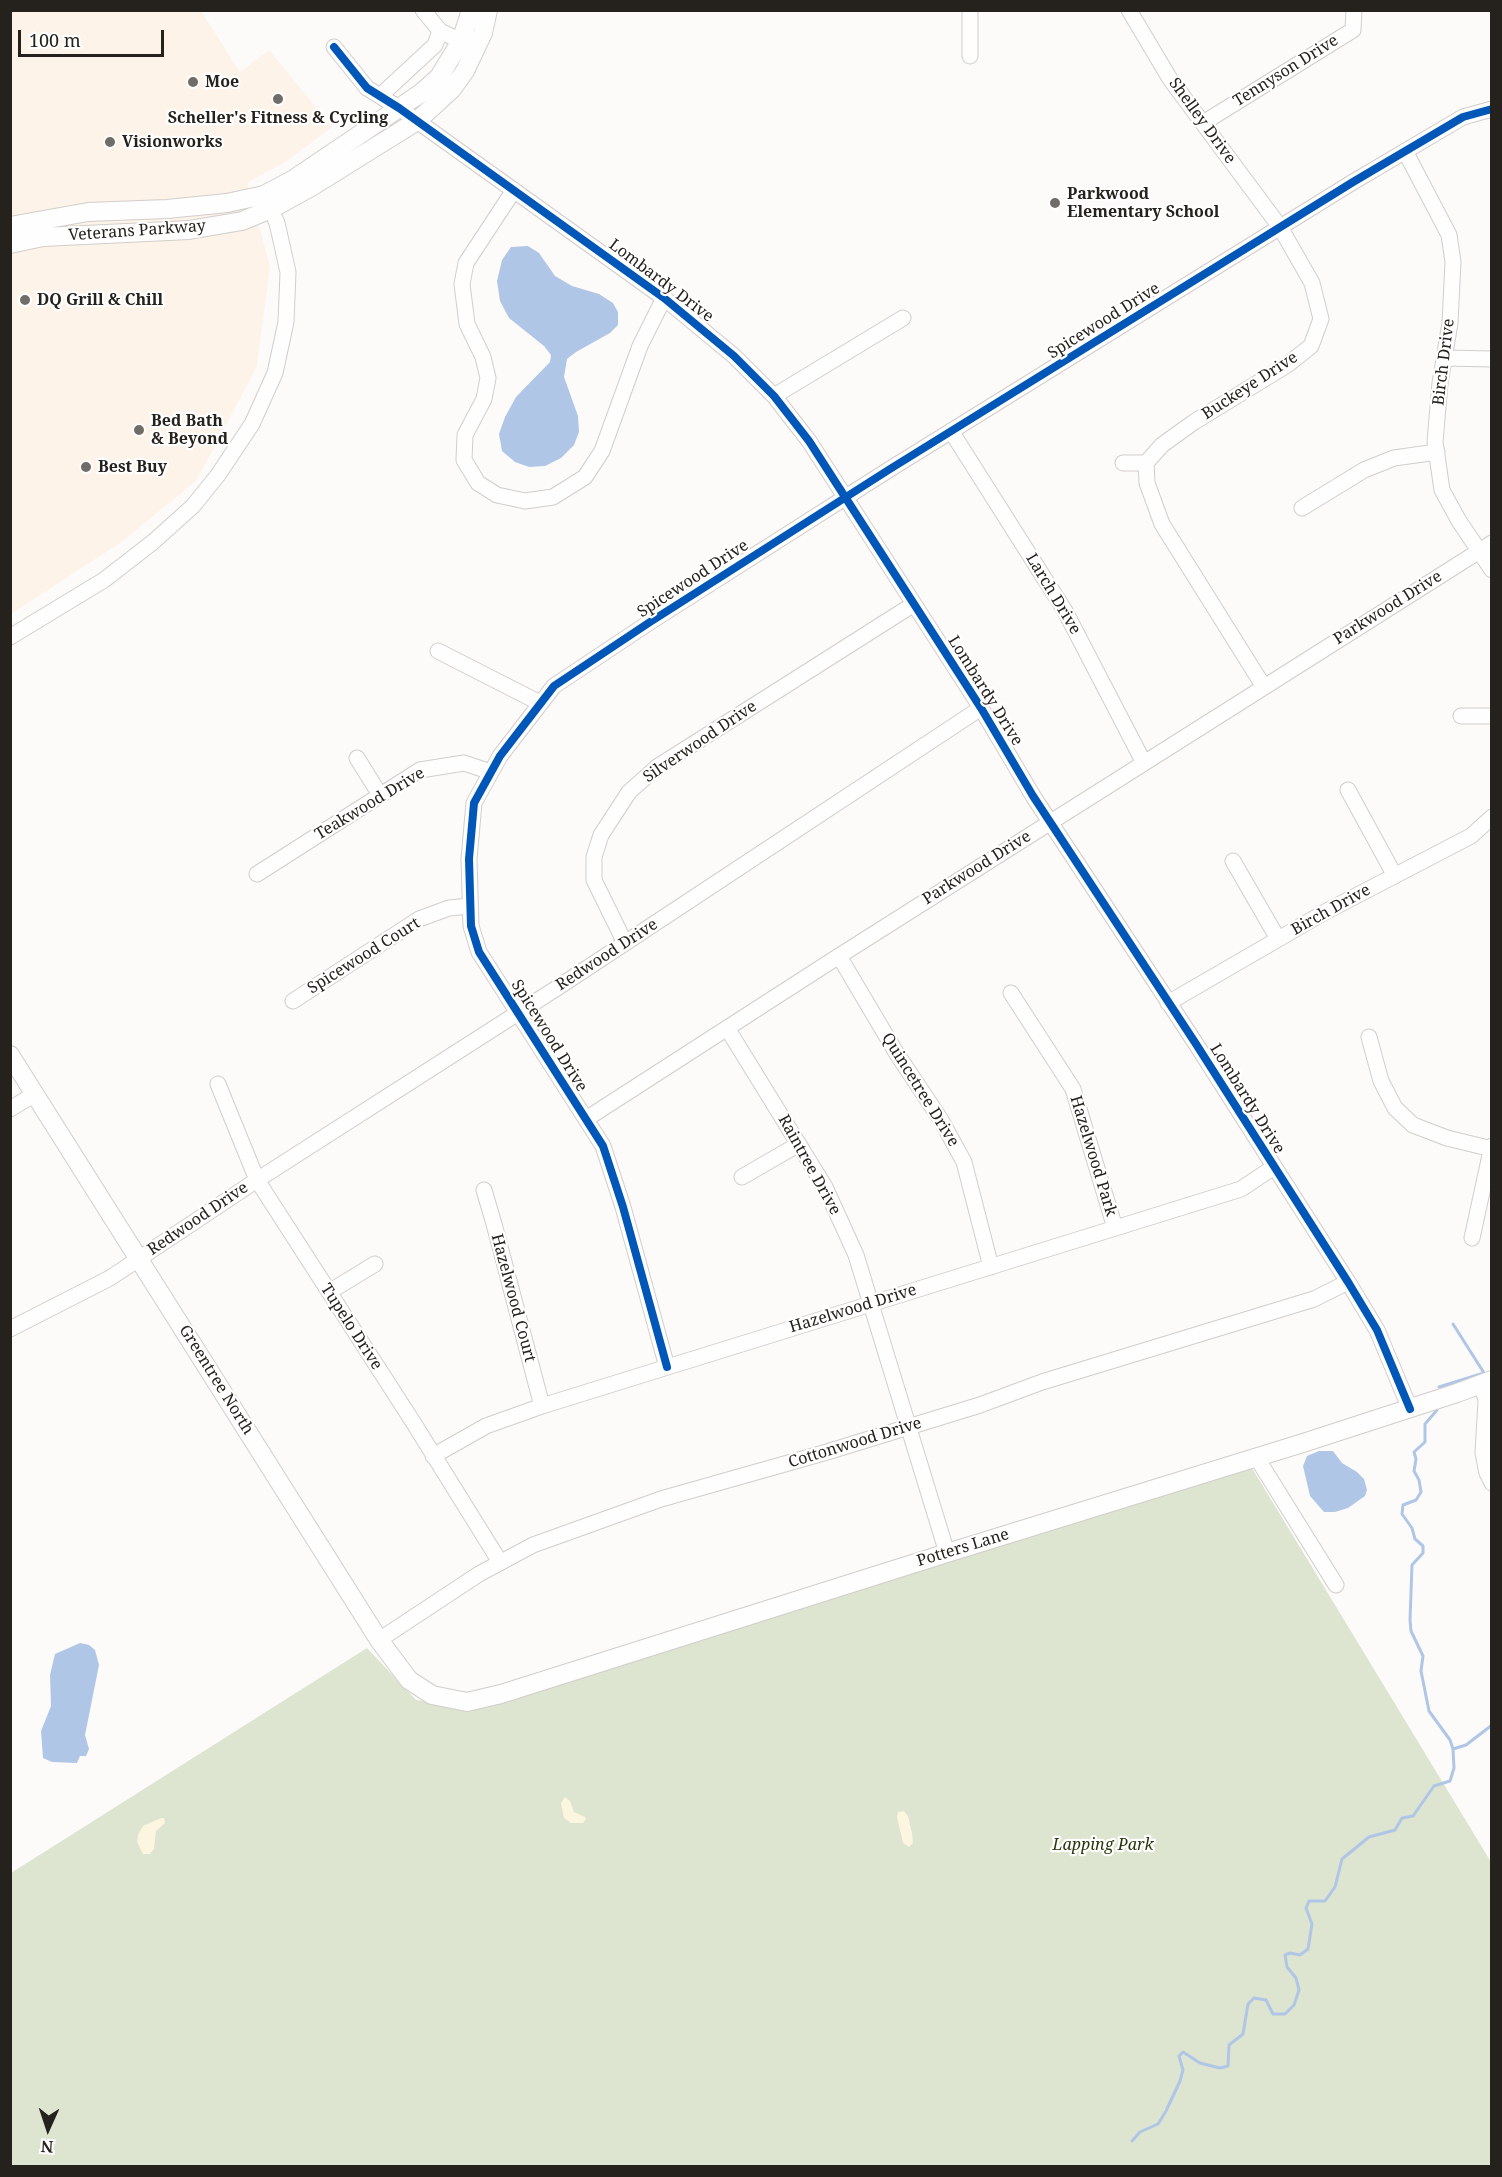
<!DOCTYPE html>
<style>
body{margin:0}
#map{position:relative;width:1502px;height:2177px;overflow:hidden;background:#fcfbf9;font-family:"Noto Serif",serif}
canvas{display:block}
.frame{position:absolute;inset:0;border:12px solid #25211c;pointer-events:none}
.north{position:absolute;left:18px;top:2099px;width:60px;height:60px;-webkit-text-stroke:4px #fff;paint-order:stroke;rotate:183deg;font-size:16px;font-weight:700;line-height:24px;text-align:center;color:#25211c}
.north::after{content:'';display:block;margin:auto;width:21px;height:27px;background:#25211c;clip-path:polygon(50% 0,100% 100%,50% 72%,0 100%)}
.scale{position:absolute;left:18px;top:30px;width:146px;height:27px;box-sizing:border-box;border:3px solid #25211c;border-top:0;padding-left:8px;font-size:18px;line-height:21px;white-space:nowrap;color:#25211c;-webkit-text-stroke:4px #fff;paint-order:stroke}
</style>
<div id="map">
<canvas width="1502" height="2177"></canvas>
<div class="frame"></div>
<div class="north">N</div>
<div class="scale">100 m</div>
</div>
<script>
const context = document.querySelector('canvas').getContext('2d');
context.lineJoin = 'round';
function fill(path, color) {
  context.fillStyle = color;
  context.fill(path, 'evenodd');
}
function shape(rows) {
  const path = new Path2D();
  for (const r of rows) {
    path.moveTo(r[0], r[1]);
    for (let i = 2; i < r.length; i += 2) path.lineTo(r[i], r[i + 1]);
  }
  return path;
}
function stroke(path, color, width, dash) {
  context.strokeStyle = color;
  context.lineWidth = width;
  context.lineCap = dash ? 'butt' : 'round';
  context.setLineDash(dash || []);
  context.stroke(path);
}
function write(font, color, halo, rows, align = 'center') {
  context.font = font + ' "Noto Serif",serif';
  context.lineWidth = 4.5;
  context.setLineDash([]);
  context.textBaseline = 'middle';
  context.strokeStyle = halo;
  context.fillStyle = color;
  for (const [text, x, y, turn = 0] of rows) {
    context.save();
    context.translate(x, y);
    context.rotate((+turn || 0) * Math.PI / 180);
    context.textAlign = isNaN(turn) ? turn : align;
    if (halo) context.strokeText(text, 0, 0);
    context.fillText(text, 0, 0);
    context.restore();
  }
}
const built = shape([
 [11,11,201,11,240,72,269,50,332,127,287,161,247,183,270,266,257,366,197,480,123,541,11,614]
]);
const green = shape([
 [1247,1460,1491,1862,1491,2166,11,2166,11,1873,367,1648,416,1700,459,1705]
]);
const sand = shape([
 [565,1797,570,1801,574,1812,585,1817,586,1819,583,1823,571,1823,564,1818,561,1803],
 [904,1811,908,1816,912,1833,913,1843,909,1847,903,1843,897,1817,898,1812],
 [161,1818,164,1818,165,1823,156,1831,154,1849,150,1854,143,1854,137,1842,138,1835,143,1826]
]);
const water = shape([
 [528,246,539,253,555,276,572,286,599,294,613,303,618,312,618,325,610,333,576,352,567,359,564,377,578,416,579,432,574,445,561,458,545,466,529,467,515,462,502,451,499,434,505,417,516,397,550,362,551,355,544,346,509,318,500,301,497,281,502,260,511,247],
 [1319,1451,1333,1451,1342,1463,1357,1472,1364,1479,1367,1490,1365,1496,1348,1508,1335,1512,1324,1512,1310,1496,1303,1466,1307,1456],
 [80,1643,89,1645,95,1650,99,1665,85,1735,89,1749,86,1756,80,1756,77,1763,52,1762,43,1758,41,1731,51,1706,50,1675,55,1654]
]);
const stream = shape([
 [1439,1387,1484,1373,1453,1324],
 [1453,1749,1466,1745,1492,1725],
 [1132,2141,1140,2132,1158,2124,1166,2111,1180,2081,1183,2070,1179,2056,1183,2052,1200,2063,1220,2068,1228,2066,1229,2045,1243,2034,1248,2004,1254,1998,1266,2000,1273,2014,1285,2014,1294,2005,1299,1990,1296,1978,1287,1967,1285,1955,1290,1953,1300,1955,1308,1949,1312,1924,1306,1908,1309,1901,1325,1901,1335,1887,1342,1859,1369,1837,1395,1830,1402,1818,1413,1816,1434,1786,1450,1781,1454,1768,1453,1749,1450,1740,1429,1711,1421,1671,1423,1656,1411,1631,1410,1620,1412,1565,1423,1553,1423,1546,1415,1539,1412,1528,1402,1514,1403,1505,1416,1500,1421,1492,1419,1480,1414,1471,1416,1459,1414,1452,1425,1442,1425,1424,1437,1410]
]);
const minor = shape([
 [423,10,440,31,461,41],
 [1129,10,1170,79,1280,227,1312,283,1321,319,1311,346,1287,365,1194,422,1162,445,1146,463,1147,483,1162,524,1264,687],
 [334,47,367,88,399,108,664,298,734,356,774,396,809,441,981,708,1033,796,1196,1044,1348,1282,1377,1330,1410,1409],
 [970,56,970,10],
 [380,96,435,45,440,31],
 [1203,123,1353,30,1354,10],
 [1405,151,1449,235,1453,262,1450,323,1440,383,1435,442,1442,490,1459,521,1492,570],
 [514,190,466,263,462,284,467,324,483,357,488,378,484,399,465,435,464,460,478,483,497,495,525,501,553,497,585,477,602,451,640,346,664,298],
 [1444,358,1492,359],
 [774,396,903,318],
 [951,431,1065,611,1144,763],
 [1123,463,1146,463],
 [1302,508,1364,470,1394,458,1437,452],
 [10,637,104,580,153,542,193,506,218,475,252,424,275,373,286,322,288,272,277,223,266,199],
 [438,651,540,703],
 [1461,716,1492,716],
 [357,758,380,795],
 [1348,790,1395,876],
 [1233,861,1278,939],
 [257,874,420,770,464,763,491,772],
 [625,943,594,880,594,857,601,835,629,792,657,767,914,604],
 [839,956,897,1054,941,1120,964,1162,991,1267],
 [1011,993,1073,1089,1115,1228],
 [293,1001,419,919,449,908,470,906],
 [1168,1003,1325,912,1471,836,1492,817],
 [727,1028,825,1187,856,1255,947,1553],
 [1369,1037,1381,1081,1395,1108,1413,1125,1447,1138,1492,1149],
 [218,1084,257,1180,413,1422,500,1562],
 [10,1109,35,1094],
 [586,1119,839,956,1492,543],
 [742,1177,799,1144],
 [484,1190,494,1224,542,1406],
 [1472,1238,1492,1146],
 [329,1292,375,1264],
 [10,1329,110,1278,257,1180,557,988,981,708],
 [667,1367,623,1207,603,1146,479,952,471,926,469,859,474,803,500,756,554,686,650,622,890,469,1353,182,1463,117,1492,109],
 [1482,1384,1486,1401,1483,1453,1487,1473,1492,1483],
 [433,1456,486,1426,542,1406,1241,1189,1274,1167],
 [1257,1458,1336,1585],
 [379,1640,479,1574,533,1545,661,1499,827,1452,980,1405,1042,1382,1314,1299,1348,1282]
]);
const major = shape([
 [10,226,88,212,167,209,227,203,264,195,294,179,421,93,439,77,461,41,471,10],
 [10,244,43,237,189,230,242,221,271,209,311,187,417,121,452,89,465,71,483,33,488,10],
 [10,1055,379,1640,409,1680,432,1695,467,1702,501,1694,947,1553,1303,1443,1457,1393,1492,1380]
]);
const cycleway = shape([
 [334,47,367,88,399,108,664,298,734,356,774,396,809,441,981,708,1033,796,1196,1044,1348,1282,1377,1330,1410,1409],
 [667,1367,623,1207,603,1146,479,952,471,926,469,859,474,803,500,756,554,686,650,622,890,469,1353,182,1463,117,1492,109]
]);
const markers = [
 [193,82,6,"#706d69"],
 [278,99,6,"#706d69"],
 [110,142,6,"#706d69"],
 [1055,203,6,"#706d69"],
 [25,300,6,"#706d69"],
 [139,430,6,"#706d69"],
 [86,467,6,"#706d69"]
];
const streetNames = [
 ["Tennyson Drive",1286,71,-32],
 ["Shelley Drive",1202,121,54],
 ["Veterans Parkway",137,231,-4],
 ["Lombardy Drive",661,281,37],
 ["Spicewood Drive",1104,321,-32],
 ["Birch Drive",1444,362,-83],
 ["Buckeye Drive",1250,386,-33],
 ["Spicewood Drive",693,579,-33],
 ["Larch Drive",1053,594,59],
 ["Parkwood Drive",1388,608,-32],
 ["Lombardy Drive",985,691,58],
 ["Silverwood Drive",700,742,-34],
 ["Teakwood Drive",370,804,-31],
 ["Parkwood Drive",977,868,-32],
 ["Birch Drive",1331,910,-29],
 ["Redwood Drive",607,955,-33],
 ["Spicewood Court",364,956,-32],
 ["Spicewood Drive",549,1036,58],
 ["Quincetree Drive",920,1090,58],
 ["Lombardy Drive",1247,1099,58],
 ["Hazelwood Park",1093,1156,73],
 ["Raintree Drive",809,1165,61],
 ["Redwood Drive",198,1219,-34],
 ["Hazelwood Court",513,1298,75],
 ["Hazelwood Drive",853,1309,-17],
 ["Tupelo Drive",351,1327,57],
 ["Greentree North",216,1380,58],
 ["Cottonwood Drive",855,1443,-17],
 ["Potters Lane",963,1548,-17]
];
const poiNames = [
 ["Moe",205,82],
 ["Scheller's Fitness & Cycling",278,118,"center"],
 ["Visionworks",122,142],
 ["Parkwood",1067,194],
 ["Elementary School",1067,212],
 ["DQ Grill & Chill",37,300],
 ["Bed Bath",151,421],
 ["& Beyond",151,439],
 ["Best Buy",98,467]
];
const parkNames = [
 ["Lapping Park",1103,1845]
];
fill(built, '#fdf3e8');
fill(green, '#dde4cf');
fill(sand, '#fcf6e0');
fill(water, '#b0c6e7');
stroke(stream, '#b0c6e7', 3);
stroke(minor, '#d1cecb', 17);
stroke(major, '#d1cecb', 20);
stroke(minor, '#fffefe', 15);
stroke(major, '#fffefe', 18);
stroke(cycleway, '#0057b8', 8);
for (const [x, y, r, color] of markers) {
  const dot = new Path2D();
  dot.arc(x, y, r, 0, 2 * Math.PI);
  context.fillStyle = color;
  context.fill(dot);
  stroke(dot, '#fff', 2);
}
write('16px', '#25211c', '#fff', streetNames);
write('bold 16px', '#25211c', '#fff', poiNames, 'left');
write('italic 16px', '#29350b', '#fff', parkNames);
</script>
